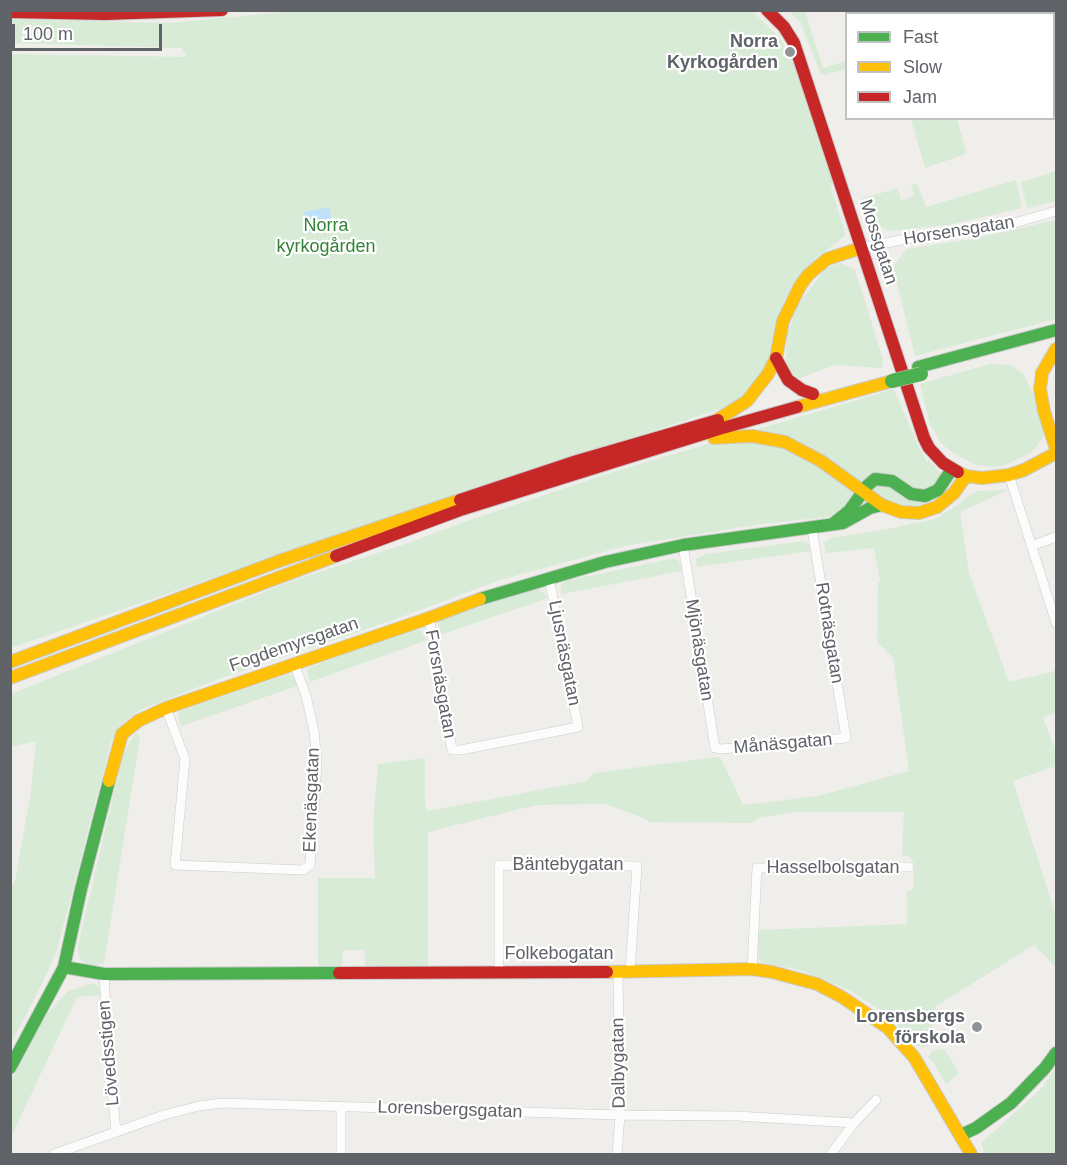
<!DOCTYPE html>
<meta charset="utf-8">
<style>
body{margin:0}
#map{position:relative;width:1067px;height:1165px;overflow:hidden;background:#efeeea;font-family:Helvetica,sans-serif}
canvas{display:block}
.frame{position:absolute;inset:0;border:12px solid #5f6368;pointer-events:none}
.legend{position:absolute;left:845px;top:12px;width:210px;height:108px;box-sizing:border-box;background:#fff;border:2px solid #bfc1c3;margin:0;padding:8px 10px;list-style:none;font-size:18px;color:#5f6368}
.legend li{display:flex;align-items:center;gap:12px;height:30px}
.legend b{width:30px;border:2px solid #bfc1c3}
.scale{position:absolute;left:12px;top:24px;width:150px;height:27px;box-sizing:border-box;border:3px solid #5f6368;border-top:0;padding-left:8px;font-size:18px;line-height:21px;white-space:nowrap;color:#5f6368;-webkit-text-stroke:4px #fff;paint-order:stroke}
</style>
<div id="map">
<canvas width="1067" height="1165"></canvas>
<div class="frame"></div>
<ul class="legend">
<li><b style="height:8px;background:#4caf50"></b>Fast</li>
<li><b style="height:8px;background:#ffc107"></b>Slow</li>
<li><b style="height:8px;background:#c62828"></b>Jam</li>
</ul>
<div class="scale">100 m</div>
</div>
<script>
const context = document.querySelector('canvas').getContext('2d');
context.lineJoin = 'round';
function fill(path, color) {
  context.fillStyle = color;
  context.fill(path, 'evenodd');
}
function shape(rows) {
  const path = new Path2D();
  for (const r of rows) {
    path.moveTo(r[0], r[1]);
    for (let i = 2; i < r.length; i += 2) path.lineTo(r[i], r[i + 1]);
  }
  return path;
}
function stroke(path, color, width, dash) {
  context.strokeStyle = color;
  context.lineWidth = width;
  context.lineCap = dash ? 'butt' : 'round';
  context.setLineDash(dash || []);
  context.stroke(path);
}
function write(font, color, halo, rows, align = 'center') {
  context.font = font + ' Helvetica,sans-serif';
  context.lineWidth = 4.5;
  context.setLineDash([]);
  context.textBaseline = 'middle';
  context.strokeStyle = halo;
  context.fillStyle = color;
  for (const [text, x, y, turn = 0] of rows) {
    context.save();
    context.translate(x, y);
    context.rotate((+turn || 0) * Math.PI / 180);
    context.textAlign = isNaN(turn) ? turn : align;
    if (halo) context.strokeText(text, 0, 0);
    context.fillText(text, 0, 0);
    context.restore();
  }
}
const green = shape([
 [303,10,752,11,780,38,804,82,834,176,831,187,846,235,815,259,785,299,767,370,757,397,376,521,11,648,11,54,187,57,182,48,11,43,10,19,169,23],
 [789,11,805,11,823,68,846,61,846,69,825,75,820,72,800,22],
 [911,119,957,119,966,151,963,155,925,168],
 [1056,171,1056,201,1027,208,1021,182],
 [1016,180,1022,208,949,225,889,231,869,221,861,199,898,188,901,200,914,196,911,185,917,183,926,207],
 [1056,220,1056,319,915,356,893,267,907,249,972,239],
 [841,263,855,270,883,359,882,368,835,365,797,379,790,370,786,360,787,334,798,305,825,269],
 [990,364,1010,365,1023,373,1037,402,1044,427,1043,438,1031,453,1003,466,990,467,976,465,953,453,942,444,930,425,920,384],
 [894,389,919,448,928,463,928,460,941,473,943,484,941,493,934,501,911,507,876,512,761,524,625,546,500,580,393,620,224,677,142,709,121,724,111,742,57,950,41,986,11,1043,11,887,15,880,31,792,36,741,11,747,11,694,289,582,408,543,464,522,613,472],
 [1008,490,960,512,969,573,1009,682,1053,672,1056,665,1056,712,1043,718,1056,751,1056,766,1013,781,1056,916,1056,967,1034,945,936,1006,929,1047,916,1046,889,1016,851,991,801,970,763,963,759,959,758,953,759,930,907,924,907,891,913,890,914,863,909,856,902,855,904,812,795,812,758,818,752,823,649,822,641,817,605,804,536,805,428,832,428,965,426,967,365,968,365,950,343,950,342,968,318,967,318,878,375,878,373,823,378,764,425,758,425,806,428,811,587,781,594,773,717,757,721,759,743,805,818,796,909,771,893,658,877,642,878,582,880,581,874,548,826,553,824,543,831,538,883,530,935,519,958,505,965,498,978,491],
 [804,541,809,544,811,551,697,567,696,559,706,554],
 [675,558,679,561,682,571,561,594,561,585,565,581],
 [538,588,548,598,440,635,438,624,440,620],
 [415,628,422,631,427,640,310,682,307,671,310,667],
 [288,674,293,676,297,686,181,726,178,716,180,711],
 [136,732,140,738,104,963,92,966,86,964,79,957,78,945,123,755],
 [93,983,100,988,101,995,77,997,11,1137,11,1081,46,1015,67,992],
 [941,1049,945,1050,959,1073,946,1084,933,1062,928,1057,932,1051],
 [1056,1067,1056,1154,985,1154,981,1143,1042,1088]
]);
const water = shape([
 [329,207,333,228,308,233,304,212]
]);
const street = shape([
 [861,248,906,239,1011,224,1056,211],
 [1009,475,1056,623],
 [683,545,715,748,721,749,846,738,812,529],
 [1031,546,1056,537],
 [429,618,452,750,461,750,578,727,549,578],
 [166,708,185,759,175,865,303,870,310,865,317,763,314,731,306,696,294,663],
 [752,969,757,868,909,867],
 [499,971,499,865,637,866,630,972],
 [104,974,108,1046,116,1132],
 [341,1107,341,1154],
 [54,1154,164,1115,199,1106,222,1103,620,1115,737,1116,854,1123],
 [617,1154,620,1115,618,972],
 [831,1154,854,1123,876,1100]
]);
const fast = shape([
 [918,367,1056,330],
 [834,523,849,511,867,486,875,479,892,481,911,494,925,496,938,490,952,469],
 [480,599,605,562,683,545,843,523,870,508,882,505],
 [64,967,104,974,339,973],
 [10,1068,64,967,81,889,109,781],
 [961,1135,976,1128,1011,1103,1045,1068,1056,1053]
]);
const slow = shape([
 [1056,349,1042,373,1040,389,1044,411,1056,449],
 [797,407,892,381],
 [717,420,747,401,768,374,776,358,783,321,800,286,808,275,827,259,861,248],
 [714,438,752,436,785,442,821,461,882,505,901,512,919,513,937,507,954,493,966,476],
 [958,472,966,476,982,478,1009,475,1024,470,1056,453],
 [10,662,279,561,460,500],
 [10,678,336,556],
 [109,781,122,734,138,721,166,708,429,618,480,599],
 [607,972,752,969,772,972,817,984,842,997,888,1028,914,1057,971,1154]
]);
const jam = shape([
 [767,10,784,27,794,43,924,438,929,448,943,463,958,472],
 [10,12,105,14,222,10],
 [776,358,788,380,802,390,813,394],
 [460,500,577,461,718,420],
 [336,556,460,510,719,429,797,407],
 [339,973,607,972]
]);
const fastBridge = shape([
 [892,381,921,374]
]);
const markers = [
 [790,52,6,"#919496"],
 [977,1027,6,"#919496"]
];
const poiNames = [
 ["Norra",778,42],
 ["Kyrkogården",778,63],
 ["Lorensbergs",965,1017],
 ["förskola",965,1038]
];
const parkNames = [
 ["Norra",326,226],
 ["kyrkogården",326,247]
];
const streetNames = [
 ["Horsensgatan",959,231,-9],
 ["Mossgatan",878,242,72],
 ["Rotnäsgatan",829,633,81],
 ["Fogdemyrsgatan",294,645,-19],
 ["Mjönäsgatan",699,650,81],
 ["Ljusnäsgatan",564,653,79],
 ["Forsnäsgatan",440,684,80],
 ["Månäsgatan",783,744,-5],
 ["Ekenäsgatan",312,800,-88],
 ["Bäntebygatan",568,865],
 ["Hasselbolsgatan",833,868],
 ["Folkebogatan",559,954],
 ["Lövedsstigen",109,1053,-95],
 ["Dalbygatan",619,1063,-91],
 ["Lorensbergsgatan",450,1110,2]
];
fill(green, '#d8ebd6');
fill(water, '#bfe0f9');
stroke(street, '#cbcccc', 10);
stroke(fast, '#cacacb', 14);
stroke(slow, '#cacacb', 14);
stroke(jam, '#cacacb', 14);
stroke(street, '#fdfcfc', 9);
stroke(fast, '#4caf50', 12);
stroke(slow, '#ffc107', 12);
stroke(jam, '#c62828', 12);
stroke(fastBridge, '#d7ceb8', 15, []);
stroke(fastBridge, '#4caf50', 14);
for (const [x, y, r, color] of markers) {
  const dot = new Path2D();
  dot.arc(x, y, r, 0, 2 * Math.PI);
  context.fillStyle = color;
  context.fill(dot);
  stroke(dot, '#fff', 2);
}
write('bold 18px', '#5f6368', '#fff', poiNames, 'right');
write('18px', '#348238', '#fff', parkNames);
write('18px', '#5f6368', '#fff', streetNames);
</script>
